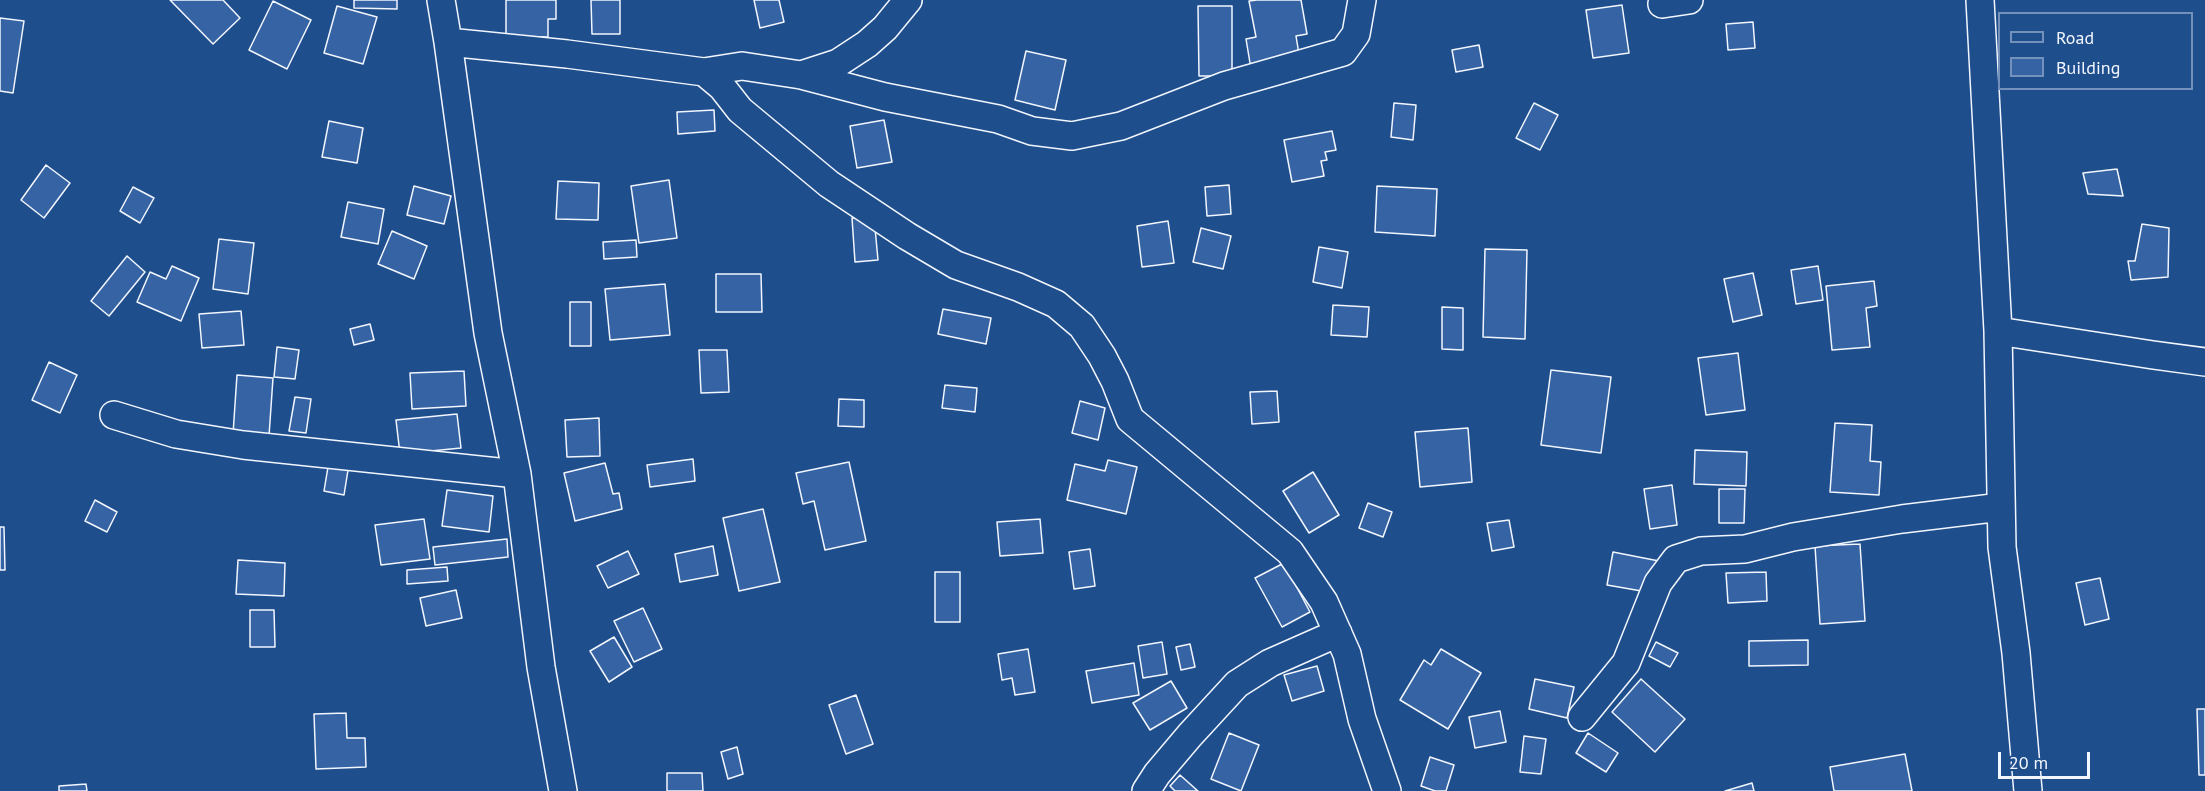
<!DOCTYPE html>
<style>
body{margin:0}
#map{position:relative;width:2205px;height:791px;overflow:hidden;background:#1f4e8c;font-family:"PT Sans",sans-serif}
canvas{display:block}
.legend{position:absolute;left:1998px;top:12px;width:195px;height:78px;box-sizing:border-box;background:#1f4e8c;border:2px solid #7391ba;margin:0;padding:8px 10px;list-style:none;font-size:18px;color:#f2f6ff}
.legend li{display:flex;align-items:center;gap:12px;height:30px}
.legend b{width:30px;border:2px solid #7391ba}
.scale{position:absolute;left:1998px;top:752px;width:92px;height:27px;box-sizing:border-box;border:3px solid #f2f6ff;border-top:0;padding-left:8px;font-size:18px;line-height:21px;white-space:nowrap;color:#f2f6ff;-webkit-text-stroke:4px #1f4e8c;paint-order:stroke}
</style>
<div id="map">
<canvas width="2205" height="791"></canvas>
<ul class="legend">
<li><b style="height:8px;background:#1f4e8c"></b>Road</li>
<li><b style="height:16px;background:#3563a3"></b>Building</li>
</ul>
<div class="scale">20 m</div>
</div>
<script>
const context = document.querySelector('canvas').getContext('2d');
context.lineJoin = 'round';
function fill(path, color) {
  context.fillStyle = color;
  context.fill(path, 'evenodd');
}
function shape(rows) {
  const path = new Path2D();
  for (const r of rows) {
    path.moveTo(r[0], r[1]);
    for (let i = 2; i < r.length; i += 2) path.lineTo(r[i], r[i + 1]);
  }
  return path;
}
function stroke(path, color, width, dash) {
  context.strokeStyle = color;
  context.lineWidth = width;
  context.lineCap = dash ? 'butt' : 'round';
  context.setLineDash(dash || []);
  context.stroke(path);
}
const building = shape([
 [170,0,223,0,240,18,213,44,170,0],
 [354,0,397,0,397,9,354,8,354,0],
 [506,0,556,0,556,19,548,19,548,37,506,36,506,0],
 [591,0,620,0,620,34,592,34,591,0],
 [754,0,779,0,784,22,760,28,754,0],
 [1257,0,1301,0,1307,34,1296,36,1300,60,1251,69,1246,39,1256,37,1249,1,1257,0],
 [273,1,311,20,287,69,249,50,273,1],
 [1622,5,1629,53,1593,58,1586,10,1622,5],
 [337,6,377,17,363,64,324,53,337,6],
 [1198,6,1232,6,1232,76,1199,76,1198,6],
 [0,18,24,21,13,93,0,91,0,18],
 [1753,22,1755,48,1728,50,1726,24,1753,22],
 [1479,45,1483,67,1456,72,1452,50,1479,45],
 [1026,51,1066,60,1055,110,1015,100,1026,51],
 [1394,103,1416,105,1413,140,1391,137,1394,103],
 [1534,103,1558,115,1540,150,1516,138,1534,103],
 [714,110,715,131,678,134,677,112,714,110],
 [884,120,892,162,857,168,850,126,884,120],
 [329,121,363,128,357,163,322,157,329,121],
 [1332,131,1336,150,1325,152,1327,160,1321,161,1324,176,1292,182,1284,140,1332,131],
 [46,165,70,183,44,218,21,200,46,165],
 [2117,169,2123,196,2088,194,2083,173,2117,169],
 [669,180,677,238,639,243,631,186,669,180],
 [558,181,599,183,598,220,556,219,558,181],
 [1229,185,1231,214,1207,216,1205,187,1229,185],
 [414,186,451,196,444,224,407,215,414,186],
 [1377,186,1437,189,1435,236,1375,232,1377,186],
 [133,187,154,198,140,223,120,211,133,187],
 [348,202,384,209,378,244,341,237,348,202],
 [874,217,878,260,855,262,852,218,874,217],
 [1168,221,1174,263,1142,267,1137,226,1168,221],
 [2142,224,2169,228,2168,277,2131,280,2128,261,2135,261,2142,224],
 [1201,228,1231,236,1223,269,1193,262,1201,228],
 [392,231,427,246,414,279,378,264,392,231],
 [219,239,254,243,248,294,213,289,219,239],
 [636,240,637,257,604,259,603,242,636,240],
 [1319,247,1348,252,1342,288,1313,282,1319,247],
 [1485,249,1527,250,1525,339,1483,337,1485,249],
 [127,256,145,272,109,316,91,301,127,256],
 [172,266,199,278,181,321,137,302,150,272,166,279,172,266],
 [1818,266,1823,300,1796,304,1791,270,1818,266],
 [1753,273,1762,315,1733,322,1724,279,1753,273],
 [716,274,761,274,762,312,716,312,716,274],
 [1874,281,1877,306,1866,308,1870,347,1832,350,1826,286,1874,281],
 [665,284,670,335,610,340,605,289,665,284],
 [570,302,591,302,591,346,570,346,570,302],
 [1333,305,1369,307,1367,337,1331,335,1333,305],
 [1442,307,1463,308,1463,350,1442,349,1442,307],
 [943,309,991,318,986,344,938,334,943,309],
 [241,311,244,345,202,348,199,314,241,311],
 [370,324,374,340,354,345,350,329,370,324],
 [277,347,299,350,295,379,274,377,277,347],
 [699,350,727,350,729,392,701,393,699,350],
 [1738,353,1745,410,1706,415,1698,358,1738,353],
 [49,362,77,375,60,413,32,400,49,362],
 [1551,370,1611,377,1601,453,1541,445,1551,370],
 [464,371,466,406,412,409,410,373,464,371],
 [237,375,273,378,269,436,233,434,237,375],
 [945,385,977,388,975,412,942,408,945,385],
 [1277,391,1279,422,1252,424,1250,392,1277,391],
 [295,397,311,399,306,433,289,431,295,397],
 [839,399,864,400,864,427,838,426,839,399],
 [1080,401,1105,408,1098,440,1072,433,1080,401],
 [457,414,461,448,400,454,396,420,457,414],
 [599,418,600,456,567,457,565,420,599,418],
 [1835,423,1872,425,1870,461,1881,462,1879,495,1830,492,1835,423],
 [1468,428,1472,482,1420,487,1415,432,1468,428],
 [1695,450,1747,452,1746,486,1694,484,1695,450],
 [693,459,695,481,650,487,647,465,693,459],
 [1108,460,1137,467,1126,514,1067,500,1075,464,1105,471,1108,460],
 [329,461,349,464,344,495,324,491,329,461],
 [849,462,866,541,825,550,814,501,803,504,796,473,849,462],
 [605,463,613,494,619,493,622,509,575,521,564,473,605,463],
 [1313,472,1339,515,1309,533,1283,491,1313,472],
 [1672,485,1677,525,1650,529,1644,489,1672,485],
 [1719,489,1745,489,1744,523,1719,523,1719,489],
 [447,490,493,496,489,532,442,526,447,490],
 [95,500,117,512,107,532,85,521,95,500],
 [1368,503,1392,512,1383,537,1359,528,1368,503],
 [763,509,780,582,739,591,723,518,763,509],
 [424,519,430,559,381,565,375,525,424,519],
 [1040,519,1043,553,1000,556,997,522,1040,519],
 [1509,520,1514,547,1492,551,1487,523,1509,520],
 [0,527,4,527,5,570,0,570,0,527],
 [507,539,508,557,435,565,433,547,507,539],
 [1860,544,1865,621,1820,624,1815,546,1860,544],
 [713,546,718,575,680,582,675,554,713,546],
 [1090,549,1095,586,1074,589,1069,552,1090,549],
 [628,551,639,574,608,588,597,566,628,551],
 [1613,552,1659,561,1653,593,1607,585,1613,552],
 [238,560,285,563,284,596,236,594,238,560],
 [1284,563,1310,612,1282,627,1255,578,1284,563],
 [447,567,448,581,407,584,407,570,447,567],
 [935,572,960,572,960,622,935,622,935,572],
 [1766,572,1767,601,1728,603,1726,573,1766,572],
 [2100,578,2109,619,2085,625,2076,583,2100,578],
 [456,590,462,618,426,626,420,598,456,590],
 [643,608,662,649,634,662,614,621,643,608],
 [250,610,274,610,275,647,250,647,250,610],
 [614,637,632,667,609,682,590,651,614,637],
 [1808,640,1808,665,1749,666,1749,641,1808,640],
 [1162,642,1167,674,1143,678,1138,646,1162,642],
 [1656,642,1678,653,1670,667,1649,656,1656,642],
 [1190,644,1195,667,1181,670,1176,647,1190,644],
 [1028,649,1035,692,1015,695,1012,678,1002,680,998,654,1028,649],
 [1441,649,1481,673,1448,729,1400,700,1424,660,1431,665,1441,649],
 [1134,663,1139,695,1092,703,1086,671,1134,663],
 [1317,666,1324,691,1292,701,1284,675,1317,666],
 [1535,679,1574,687,1567,718,1529,709,1535,679],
 [1641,679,1685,719,1655,752,1612,712,1641,679],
 [1171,681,1187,708,1150,730,1133,703,1171,681],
 [856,695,873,744,846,754,829,705,856,695],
 [2197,709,2205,709,2205,775,2199,775,2197,709],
 [1500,711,1506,742,1475,748,1469,717,1500,711],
 [346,713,347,738,365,738,366,767,316,769,314,714,346,713],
 [1229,733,1259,745,1241,791,1211,779,1229,733],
 [1588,733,1618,753,1606,772,1576,753,1588,733],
 [1524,736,1546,739,1541,774,1520,772,1524,736],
 [737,747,743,774,728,779,721,752,737,747],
 [1905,754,1912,791,1834,791,1830,767,1905,754],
 [1430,757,1454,765,1446,791,1435,791,1421,786,1430,757],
 [667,773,702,773,703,791,667,791,667,773],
 [1180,775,1198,791,1175,791,1170,786,1180,775],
 [1752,783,1754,791,1725,791,1752,783],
 [86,784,87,791,59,791,59,786,86,784]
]);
const street = shape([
 [441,0,448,42,488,333,517,474,541,667,563,791],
 [1980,0,1998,331,2002,547,2016,653,2028,791],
 [1662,4,1689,0],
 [448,42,567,54,704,72,722,87,740,110,829,184,907,236,956,265,1018,287,1056,304,1082,326,1102,356,1115,381,1130,419,1290,552,1324,602,1347,654,1362,719,1387,791],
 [704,72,742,66,801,75,885,97,998,119,1032,131,1072,136,1121,126,1224,86,1343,52,1356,34,1362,0],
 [801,75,838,63,867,44,885,28,908,0],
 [1998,331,2153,355,2205,362],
 [114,415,176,434,243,445,517,474],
 [1582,717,1626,663,1658,583,1676,559,1701,551,1745,549,1793,537,1902,519,2001,507],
 [1146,791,1157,774,1190,735,1237,684,1270,663,1338,633]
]);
fill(building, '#3563a3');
stroke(building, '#f2f6ff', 1.5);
stroke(street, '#f2f6ff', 30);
stroke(street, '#1f4e8c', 27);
</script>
